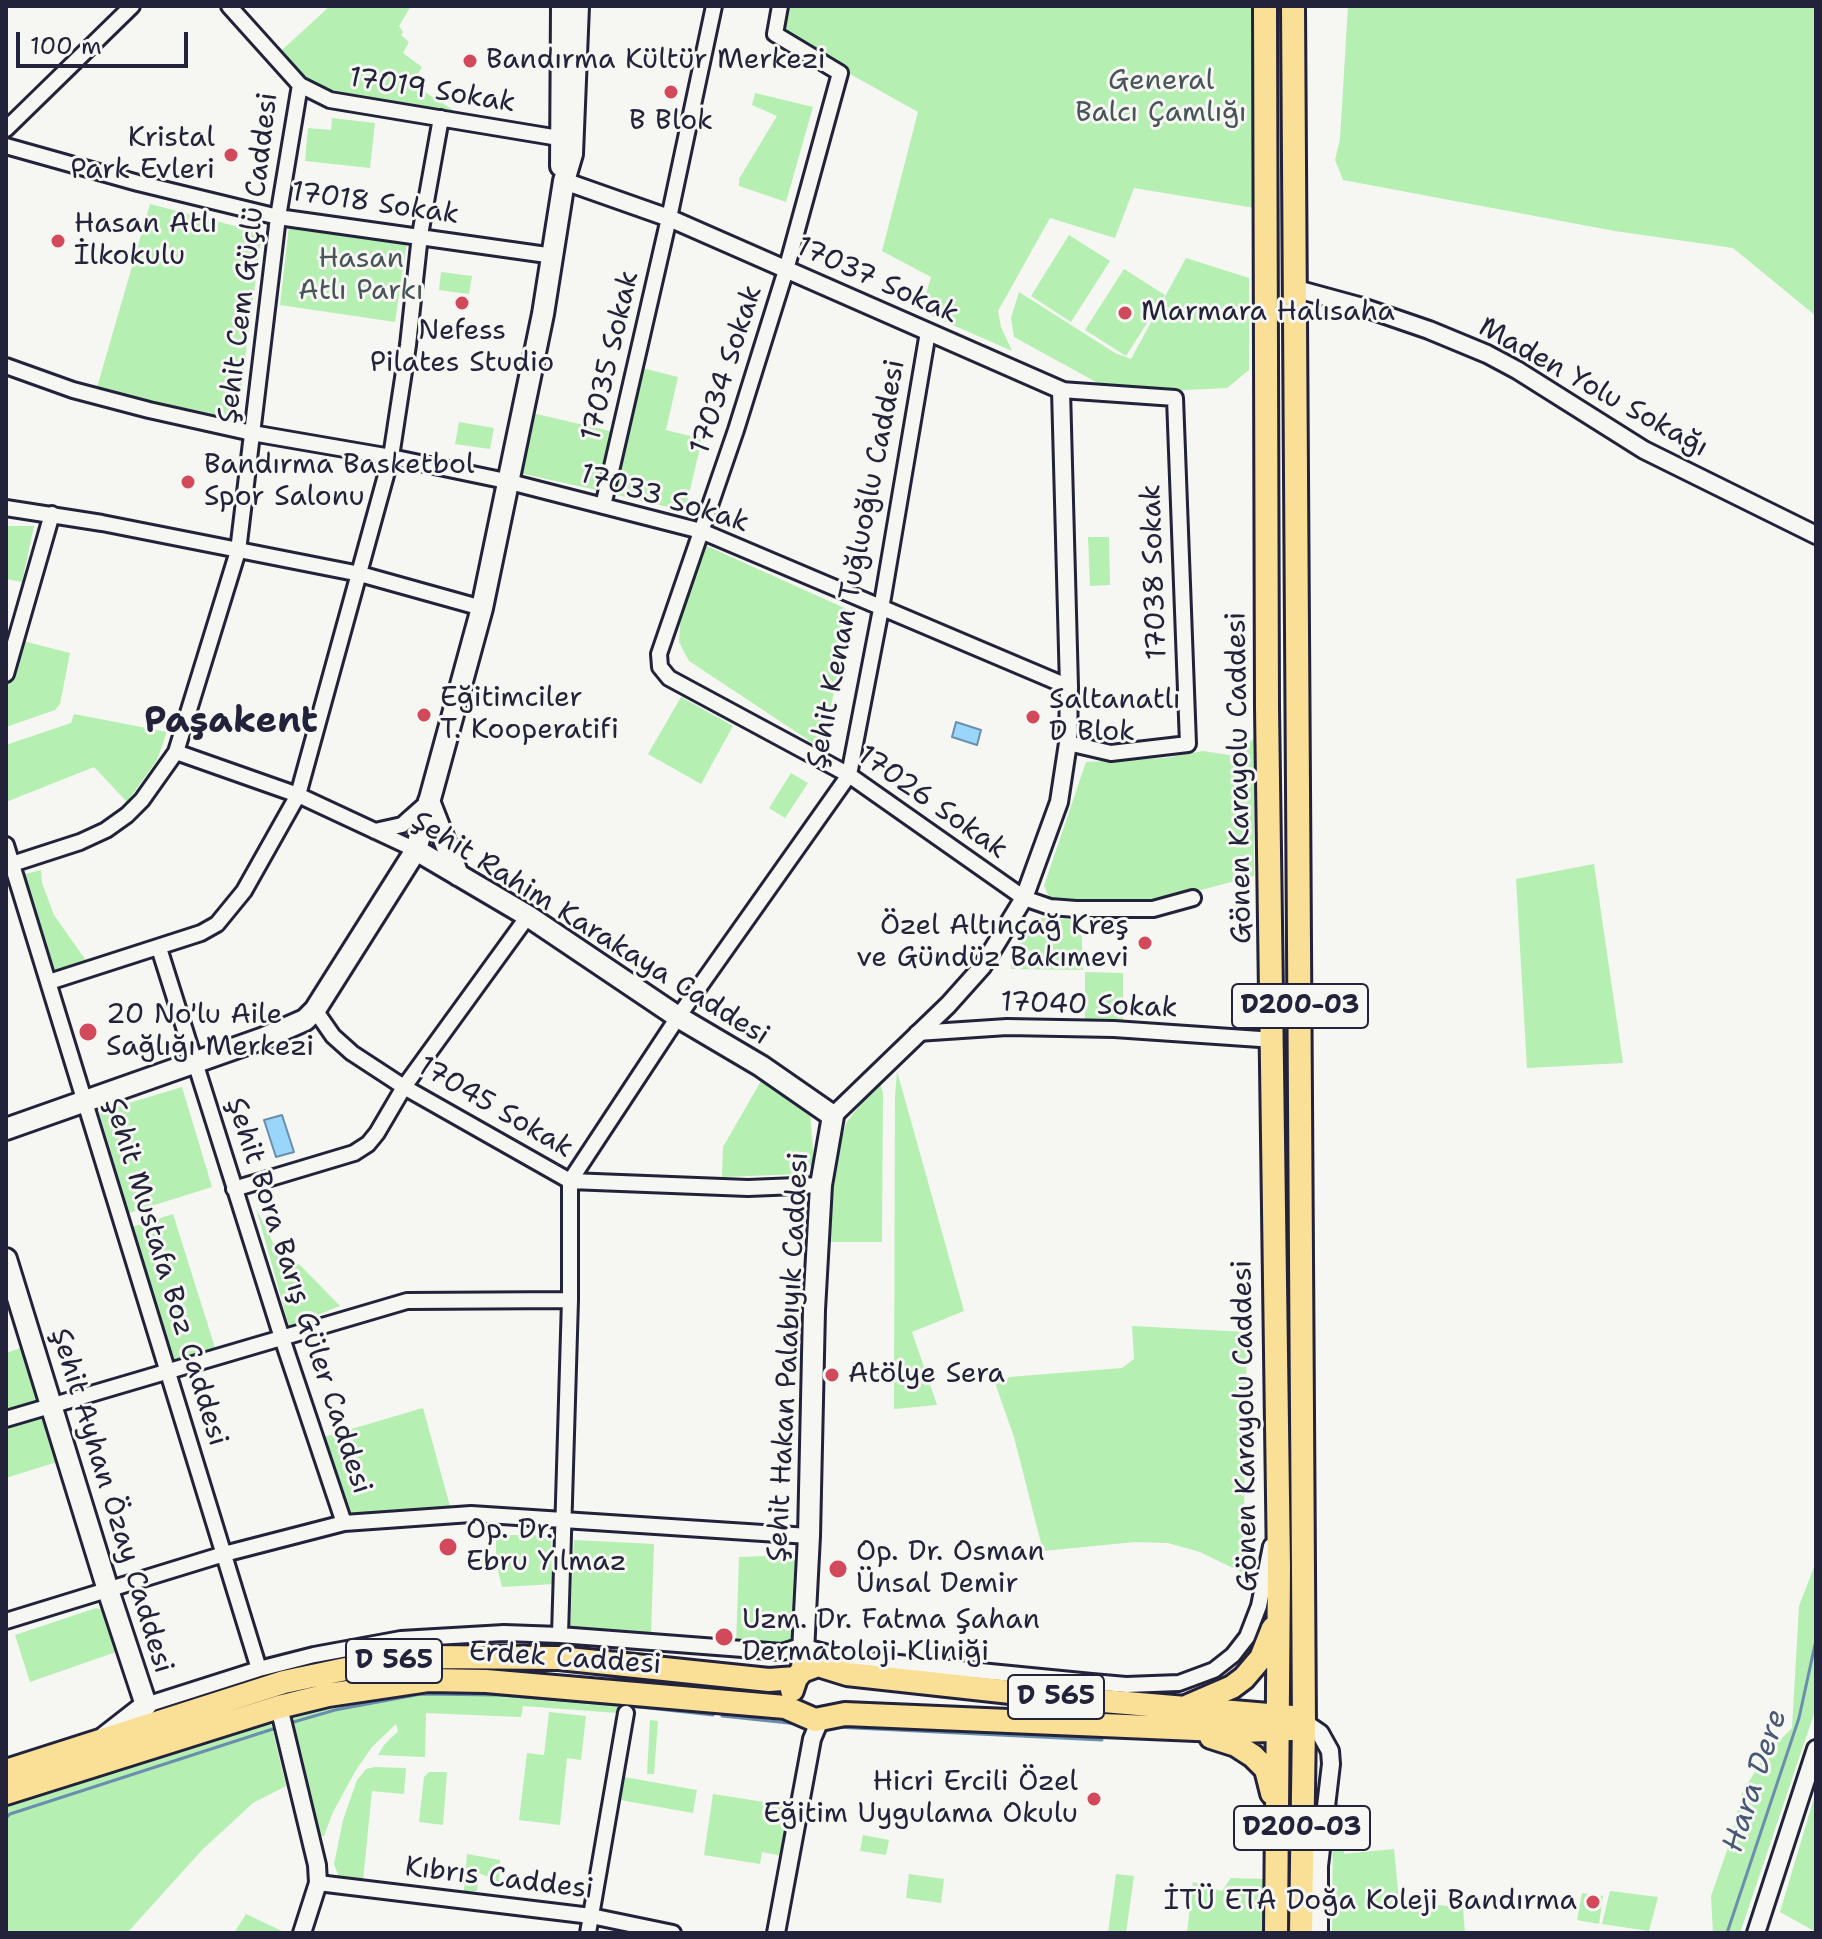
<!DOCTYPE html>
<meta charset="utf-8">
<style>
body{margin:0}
#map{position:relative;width:1822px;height:1939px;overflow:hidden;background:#f6f6f2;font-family:"Shantell Sans",sans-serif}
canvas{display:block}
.frame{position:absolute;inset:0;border:8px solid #22223b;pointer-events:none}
.scale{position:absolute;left:16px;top:32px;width:172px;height:36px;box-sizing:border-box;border:4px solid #22223b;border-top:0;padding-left:10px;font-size:24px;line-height:28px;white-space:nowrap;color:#22223b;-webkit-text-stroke:6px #f6f6f2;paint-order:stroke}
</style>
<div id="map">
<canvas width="1822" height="1939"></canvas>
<div class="frame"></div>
<div class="scale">100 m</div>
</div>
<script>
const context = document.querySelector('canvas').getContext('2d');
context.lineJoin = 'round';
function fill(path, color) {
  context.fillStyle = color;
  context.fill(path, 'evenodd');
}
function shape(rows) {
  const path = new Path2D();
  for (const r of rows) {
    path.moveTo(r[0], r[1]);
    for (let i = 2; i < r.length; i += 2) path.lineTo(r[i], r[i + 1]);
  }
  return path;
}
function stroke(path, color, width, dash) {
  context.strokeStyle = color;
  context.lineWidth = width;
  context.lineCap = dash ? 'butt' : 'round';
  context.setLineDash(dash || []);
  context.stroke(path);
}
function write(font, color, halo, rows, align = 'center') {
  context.font = font + ' "Shantell Sans",sans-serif';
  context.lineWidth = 6;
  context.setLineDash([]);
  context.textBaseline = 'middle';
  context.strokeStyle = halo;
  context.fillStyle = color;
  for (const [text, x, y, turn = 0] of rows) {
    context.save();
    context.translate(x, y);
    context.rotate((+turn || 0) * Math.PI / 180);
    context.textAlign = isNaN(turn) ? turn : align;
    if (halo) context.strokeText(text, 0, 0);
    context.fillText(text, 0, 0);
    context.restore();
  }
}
const green = shape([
 [330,6,411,6,399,26,403,32,401,35,409,42,403,53,422,67,412,84,461,115,350,100,313,85,303,77,282,50],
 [783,6,1253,6,1255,208,1134,188,1115,238,1050,218,998,311,1001,327,1012,351,921,311,931,277,882,251,918,112,784,37,778,27],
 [1348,6,1816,6,1816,316,1733,248,1615,231,1343,180,1335,160,1340,139],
 [755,93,813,107,786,202,739,186,739,179,777,116,752,105],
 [332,118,375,123,370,168,305,161,308,128,331,130],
 [150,204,262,233,237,418,96,391],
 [289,226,407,242,395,322,280,305],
 [1069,235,1110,261,1071,322,1031,296],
 [1186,258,1249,278,1249,370,1227,388,1164,391,1107,388,1014,337,1011,318,1019,292,1115,353,1131,359],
 [1124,269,1165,295,1126,356,1085,330],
 [441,272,472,276,469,294,439,290],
 [642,368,678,377,666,430,702,439,685,511,613,494],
 [532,413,614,432,601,491,519,473],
 [459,422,494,428,490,449,455,444],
 [6,526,34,526,22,582,6,579],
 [1088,537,1109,537,1110,585,1090,586],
 [698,542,851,611,822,749,689,661,679,642,681,614],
 [23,641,70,653,60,704,55,710,6,727,6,684,13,675],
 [681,697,733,726,701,784,648,754],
 [74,714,167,732,157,760,127,802,94,767,6,802,6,745,71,723],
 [1254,738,1254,876,1163,900,1065,902,1050,899,1044,886,1086,762,1165,758,1203,751,1235,756],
 [791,773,808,783,785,818,769,808],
 [1594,864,1623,1063,1527,1068,1516,879],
 [41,870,42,883,54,915,87,962,52,976,21,875],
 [1041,918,1081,920,1083,970,1011,969,1010,953],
 [1085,972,1123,973,1123,1022,1085,1022],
 [897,1071,964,1311,912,1332,937,1405,894,1409,895,1095],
 [761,1081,810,1113,814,1162,802,1174,722,1177,723,1147],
 [879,1081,883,1093,882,1242,827,1242,830,1180,846,1123],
 [182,1087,212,1187,129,1213,99,1112],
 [256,1208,275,1247,301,1266,340,1306,289,1326],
 [173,1214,216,1351,176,1364,132,1227],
 [1132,1326,1247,1332,1243,1573,1200,1552,1168,1543,1135,1542,1043,1551,1014,1437,994,1380,1003,1383,1009,1377,1122,1368,1134,1359],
 [27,1346,43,1400,6,1410,6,1353],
 [423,1408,451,1510,349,1515,324,1437],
 [46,1417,60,1461,6,1478,6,1429],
 [496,1535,537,1535,551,1539,554,1584,502,1587,496,1562],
 [574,1540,654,1544,651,1635,570,1631],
 [768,1556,794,1560,801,1565,799,1643,782,1651,736,1648,739,1557],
 [1816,1562,1816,1708,1740,1933,1713,1933,1711,1896,1731,1839,1742,1793,1765,1755,1792,1728,1799,1606],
 [96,1608,104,1611,119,1651,30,1682,15,1635],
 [400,1689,620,1697,617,1713,523,1706,521,1717,426,1713,425,1757,378,1755,384,1745,398,1731,396,1724,372,1747,356,1770,333,1812,324,1836,319,1836,289,1718,301,1712],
 [549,1712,586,1716,581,1760,567,1758,560,1825,519,1820,527,1753,544,1755],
 [270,1719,286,1786,253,1803,202,1850,127,1933,6,1933,6,1805],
 [650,1720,658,1721,654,1774,647,1774],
 [375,1767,406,1768,404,1794,372,1791,363,1880,339,1877,334,1864,343,1820,357,1780,366,1769],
 [429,1772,447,1772,443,1825,419,1822,424,1777],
 [624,1777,697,1790,693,1813,620,1800],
 [1816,1791,1816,1932,1780,1912],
 [713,1794,790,1806,782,1856,762,1852,760,1864,704,1855],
 [1333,1801,1343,1806,1344,1854,1394,1849,1399,1900,1463,1908,1465,1933,1332,1933],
 [863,1835,889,1840,886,1855,860,1851],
 [467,1854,500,1860,499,1882,479,1873,477,1891,464,1891],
 [909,1874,944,1879,941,1903,906,1898],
 [1116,1874,1134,1876,1126,1933,1108,1933],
 [1231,1878,1268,1879,1268,1933,1187,1933,1193,1882,1222,1891],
 [1610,1891,1658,1897,1649,1931,1602,1924],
 [1582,1893,1603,1896,1599,1924,1577,1920],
 [246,1914,286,1933,234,1933]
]);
const water = shape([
 [956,722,981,730,977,745,952,737,956,722],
 [282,1115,294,1152,276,1157,264,1120,282,1115]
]);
const stream = shape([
 [630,1706,713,1715],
 [722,1716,798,1724],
 [290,1723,335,1710,421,1694,500,1695,623,1705],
 [834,1727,1102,1740],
 [6,1818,10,1814,276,1728],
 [1727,1933,1799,1718,1816,1640]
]);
const minor = shape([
 [229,6,300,85,330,100,559,138],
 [780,6,775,34,840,73,786,270,736,430,659,654,660,667,669,678,849,775,1024,898,1050,907,1076,909,1153,909,1193,898],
 [6,129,132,6],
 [6,146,138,183,278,217,554,256],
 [6,366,73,390,149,410,252,433,391,457,506,481,701,531,1069,687],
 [1061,390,1175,398,1188,744,1111,753,1068,743],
 [603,506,669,218,714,6],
 [6,508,102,523,360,574,482,608],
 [6,674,52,514],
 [176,752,298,795,416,850],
 [375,831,402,825,429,801],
 [6,845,259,1669],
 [6,866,80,842,106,830,127,815,142,800,176,752,238,551,278,217,300,85],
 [159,948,282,1338,344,1523],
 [49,982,201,933,217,924,244,891,298,795,391,457,408,345,420,235,441,118],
 [315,1010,333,1036,352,1053,404,1087,570,1181,748,1188,821,1185],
 [917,1033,1007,1027,1114,1029,1260,1039],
 [234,1189,354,1153,368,1144,377,1133,404,1087,528,916],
 [6,1419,407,1301,570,1300],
 [6,1621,224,1554,344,1523,471,1514,809,1536],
 [560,1635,570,1300,570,1181,678,1017,849,775,881,609,928,332],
 [146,1705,259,1669,314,1655,401,1639,504,1633,560,1635,782,1652,801,1646,848,1658,1092,1682,1126,1685,1179,1683,1214,1670,1233,1655,1247,1637,1259,1606,1271,1546],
 [318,1883,591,1916,673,1933],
 [588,1933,626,1713]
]);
const tertiary = shape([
 [564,181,669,218,1061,390,1069,687,1068,743,1059,802,1024,898,982,967,948,1005,833,1116],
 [1293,288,1359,306,1429,330,1487,354,1517,370,1644,450,1816,535],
 [279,1707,317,1865,318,1883,302,1933],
 [1298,1718,1320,1733,1330,1751,1331,1764,1319,1866,1319,1933],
 [776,1933,812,1739,820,1720],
 [1756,1933,1816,1749]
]);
const secondary = shape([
 [561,166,562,6],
 [429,801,458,875],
 [416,850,528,916,678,1017,761,1066,833,1116,821,1185,814,1310,809,1536,802,1671],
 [6,1129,264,1038,305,1020,315,1010,416,850,482,608,543,314,564,181,572,154,578,6],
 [6,1259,108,1590,146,1705,105,1737]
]);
const trunk = shape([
 [1265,6,1267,708,1279,1567,1276,1933],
 [1293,6,1304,1723,1301,1933],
 [792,1690,796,1678,802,1671,818,1665,847,1674,1056,1697,1292,1717],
 [1188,1706,1232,1687,1244,1678,1261,1658,1273,1628],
 [1211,1737,1236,1745,1253,1756,1266,1769,1272,1793],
 [6,1771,284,1682,355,1667,426,1657,559,1658,769,1680,796,1678],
 [6,1793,279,1707,328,1695,428,1680,486,1681,785,1707,815,1720,845,1714,1243,1731,1292,1729]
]);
const markers = [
 [470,61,8,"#d1495b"],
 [671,92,8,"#d1495b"],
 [231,155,8,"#d1495b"],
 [58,241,8,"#d1495b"],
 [462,303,8,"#d1495b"],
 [1125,313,8,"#d1495b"],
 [188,482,8,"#d1495b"],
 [424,715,8,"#d1495b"],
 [1033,717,8,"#d1495b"],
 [1145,943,8,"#d1495b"],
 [88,1032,10,"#d1495b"],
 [832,1375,8,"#d1495b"],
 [448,1547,10,"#d1495b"],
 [838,1569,10,"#d1495b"],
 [724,1637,10,"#d1495b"],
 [1094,1799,8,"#d1495b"],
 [1593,1902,8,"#d1495b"]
];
const shields = [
 [1300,1006,136],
 [394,1661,96],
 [1056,1697,96],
 [1302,1828,136]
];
const shieldNames = [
 ["D200-03",1300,1006],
 ["D 565",394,1661],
 ["D 565",1056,1697],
 ["D200-03",1302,1828]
];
const poiNames = [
 ["Bandırma Kültür Merkezi",486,61],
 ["B Blok",671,122,"center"],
 ["Kristal",215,139,"right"],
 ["Park Evleri",215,171,"right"],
 ["Hasan Atlı",74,225],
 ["İlkokulu",74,257],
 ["Marmara Halısaha",1141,313],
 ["Nefess",462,332,"center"],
 ["Pilates Studio",462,364,"center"],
 ["Bandırma Basketbol",204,466],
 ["Spor Salonu",204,498],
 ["Eğitimciler",440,699],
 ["T. Kooperatifi",440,731],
 ["Saltanatlı",1049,701],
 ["D Blok",1049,733],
 ["Özel Altınçağ Kreş",1129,927,"right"],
 ["ve Gündüz Bakımevi",1129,959,"right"],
 ["20 No'lu Aile",106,1016],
 ["Sağlığı Merkezi",106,1048],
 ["Atölye Sera",848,1375],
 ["Op. Dr.",466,1531],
 ["Ebru Yılmaz",466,1563],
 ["Op. Dr. Osman",856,1553],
 ["Ünsal Demir",856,1585],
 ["Uzm. Dr. Fatma Şahan",742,1621],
 ["Dermatoloji Kliniği",742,1653],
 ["Hicri Ercili Özel",1078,1783,"right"],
 ["Eğitim Uygulama Okulu",1078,1815,"right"],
 ["İTÜ ETA Doğa Koleji Bandırma",1577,1902,"right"]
];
const parkNames = [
 ["General",1161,82],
 ["Balcı Çamlığı",1161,114],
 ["Hasan",361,260],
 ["Atlı Parkı",361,292]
];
const streetNames = [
 ["17019 Sokak",432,91,9],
 ["17018 Sokak",375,204,8],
 ["Şehit Cem Güçlü Caddesi",249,258,-83],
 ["17037 Sokak",877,281,24],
 ["17035 Sokak",611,356,-77],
 ["17034 Sokak",727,370,-72],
 ["Maden Yolu Sokağı",1593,388,29],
 ["17033 Sokak",664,499,17],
 ["Şehit Kenan Tuğluoğlu Caddesi",857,564,-79],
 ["17038 Sokak",1155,572,-92],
 ["Gönen Karayolu Caddesi",1240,778,-91],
 ["17026 Sokak",932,803,35],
 ["Şehit Rahim Karakaya Caddesi",590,929,32],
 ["17040 Sokak",1089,1006,2],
 ["17045 Sokak",495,1108,30],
 ["Şehit Mustafa Boz Caddesi",165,1272,73],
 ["Şehit Bora Barış Güler Caddesi",298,1296,72],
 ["Şehit Hakan Palabıyık Caddesi",789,1357,-87],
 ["Gönen Karayolu Caddesi",1246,1426,-91],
 ["Şehit Ayhan Özay Caddesi",111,1501,73],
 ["Erdek Caddesi",565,1659,4],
 ["Kıbrıs Caddesi",499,1879,7]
];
const waterNames = [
 ["Hara Dere",1756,1781,-72]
];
const districtNames = [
 ["Paşakent",231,723]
];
fill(green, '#b5efb2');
fill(water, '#9ad6fa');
stroke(water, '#6a8eae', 2);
stroke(stream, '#6a8eae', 3);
stroke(minor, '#22223b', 20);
stroke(tertiary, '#22223b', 22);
stroke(secondary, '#22223b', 26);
stroke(trunk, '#22223b', 28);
stroke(minor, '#f6f6f2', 14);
stroke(tertiary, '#f6f6f2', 16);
stroke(secondary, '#f6f6f2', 20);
stroke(trunk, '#fadf96', 22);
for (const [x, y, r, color] of markers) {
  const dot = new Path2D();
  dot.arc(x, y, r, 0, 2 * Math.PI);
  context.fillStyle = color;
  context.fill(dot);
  stroke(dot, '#f6f6f2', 3);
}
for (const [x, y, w] of shields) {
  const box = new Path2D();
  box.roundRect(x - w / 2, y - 22, w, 44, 6);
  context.fillStyle = '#f6f6f2';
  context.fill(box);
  stroke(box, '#22223b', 2);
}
write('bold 26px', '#22223b', null, shieldNames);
write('28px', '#22223b', '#f6f6f2', poiNames, 'left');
write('28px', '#475559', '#f6f6f2', parkNames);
write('28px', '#22223b', '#f6f6f2', streetNames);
write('italic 30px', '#465874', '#f6f6f2', waterNames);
write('bold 36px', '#22223b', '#f6f6f2', districtNames);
</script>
